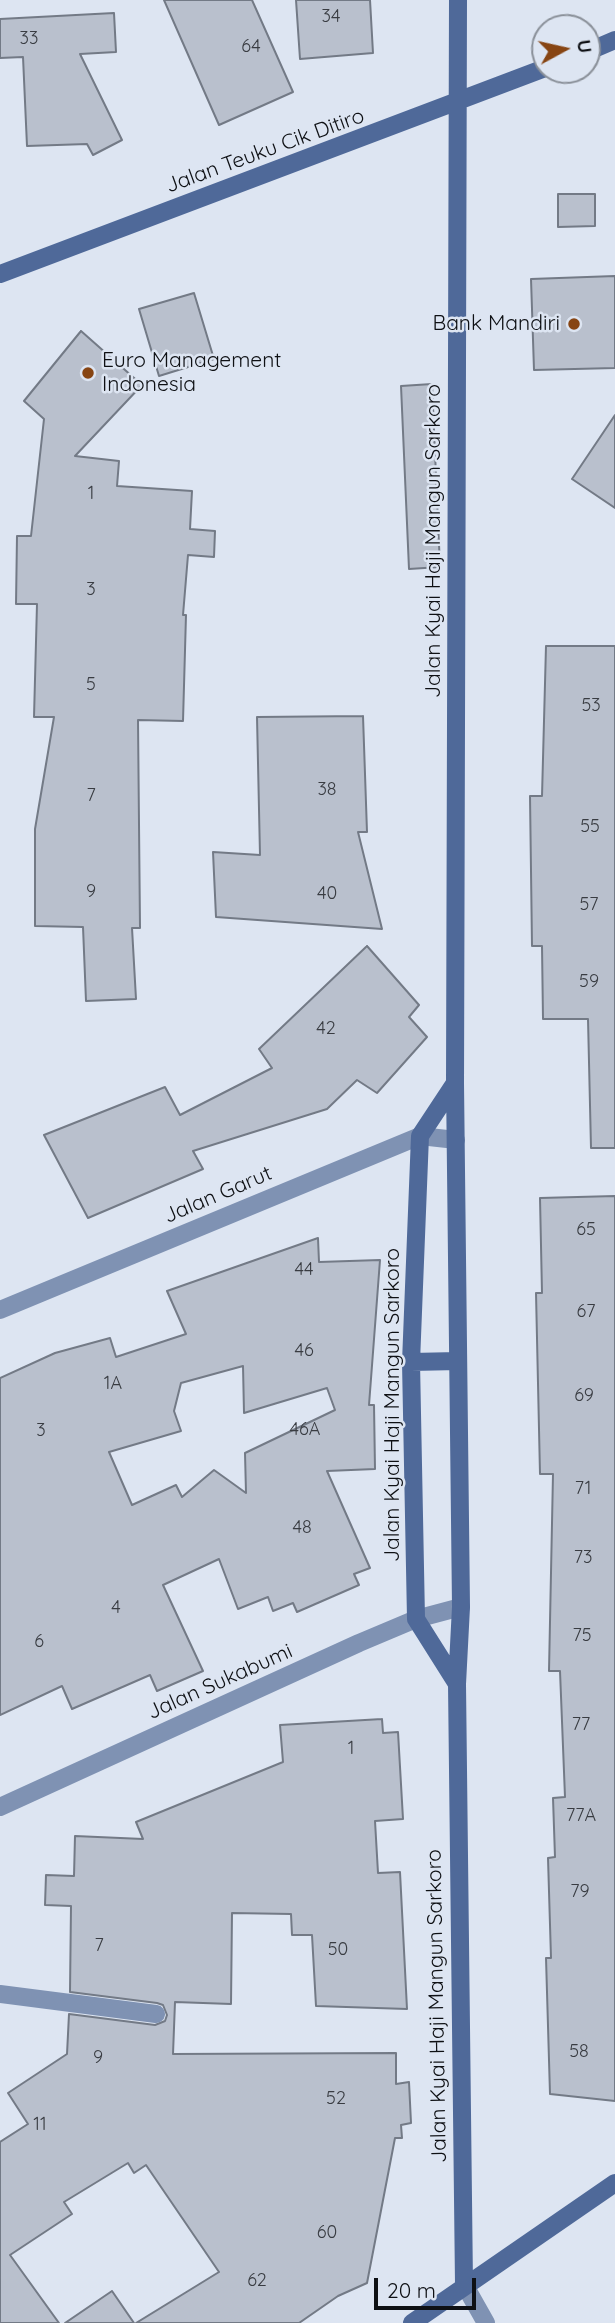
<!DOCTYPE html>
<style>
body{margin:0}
#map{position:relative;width:615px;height:2323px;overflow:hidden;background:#dde5f2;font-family:Quicksand,sans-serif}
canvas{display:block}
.north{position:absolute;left:531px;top:14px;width:70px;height:70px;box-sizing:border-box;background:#dde5f2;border:2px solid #8a9099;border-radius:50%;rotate:82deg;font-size:19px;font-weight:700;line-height:28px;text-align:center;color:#0e1014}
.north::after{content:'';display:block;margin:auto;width:24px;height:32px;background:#874513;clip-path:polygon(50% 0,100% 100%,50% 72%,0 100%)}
.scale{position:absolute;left:374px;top:2278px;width:102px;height:32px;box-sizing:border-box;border:4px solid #0e1014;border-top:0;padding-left:9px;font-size:21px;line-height:24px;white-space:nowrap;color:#0e1014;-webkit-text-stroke:5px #dde5f2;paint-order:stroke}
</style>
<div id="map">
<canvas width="615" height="2323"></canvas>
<div class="north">U</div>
<div class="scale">20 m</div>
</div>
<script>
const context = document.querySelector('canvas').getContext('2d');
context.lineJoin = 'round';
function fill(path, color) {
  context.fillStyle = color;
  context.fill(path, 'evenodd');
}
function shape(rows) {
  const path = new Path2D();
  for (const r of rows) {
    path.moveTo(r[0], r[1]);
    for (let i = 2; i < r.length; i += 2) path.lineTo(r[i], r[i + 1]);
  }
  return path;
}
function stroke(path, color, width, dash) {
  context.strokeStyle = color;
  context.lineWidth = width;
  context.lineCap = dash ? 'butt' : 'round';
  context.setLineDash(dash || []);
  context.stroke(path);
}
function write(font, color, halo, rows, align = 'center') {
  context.font = font + ' Quicksand,sans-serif';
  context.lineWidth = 5;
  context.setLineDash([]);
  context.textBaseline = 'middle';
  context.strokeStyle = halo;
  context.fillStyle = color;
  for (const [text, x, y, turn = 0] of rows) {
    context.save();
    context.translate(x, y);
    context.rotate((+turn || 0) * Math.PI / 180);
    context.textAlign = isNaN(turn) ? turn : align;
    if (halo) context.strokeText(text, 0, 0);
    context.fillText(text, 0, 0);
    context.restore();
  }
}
const building = shape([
 [164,0,252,0,293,92,219,125,164,0],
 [296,0,370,0,373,53,300,59,296,0],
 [114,13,116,52,80,54,122,140,93,155,87,144,27,146,23,57,0,58,0,19,114,13],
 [558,194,595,194,595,226,558,227,558,194],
 [615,276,615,368,534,370,531,279,615,276],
 [194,293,214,359,159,376,139,309,194,293],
 [81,331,142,385,75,456,119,461,117,486,192,491,190,529,215,531,214,557,188,555,183,615,186,615,183,721,138,720,140,928,132,928,136,999,86,1001,83,927,35,926,35,829,54,717,34,717,37,604,16,604,17,536,31,536,44,419,24,401,81,331],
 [432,384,440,567,409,569,401,386,432,384],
 [615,415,615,508,572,479,615,415],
 [546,646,615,646,615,1148,591,1148,588,1019,543,1019,542,946,532,946,530,796,542,796,546,646],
 [363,716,367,832,358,832,382,929,216,917,213,852,260,855,257,717,363,716],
 [367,946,419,1005,409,1017,427,1037,377,1093,357,1080,327,1109,193,1151,203,1169,88,1218,44,1135,165,1087,180,1115,272,1068,259,1049,367,946],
 [615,1196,615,2101,550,2094,546,1958,551,1958,548,1858,555,1857,553,1798,565,1797,560,1671,549,1671,553,1474,540,1474,536,1293,542,1293,540,1198,615,1196],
 [318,1238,319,1262,380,1260,369,1405,374,1405,375,1469,327,1471,370,1568,354,1574,359,1585,297,1612,293,1603,273,1611,268,1597,238,1609,219,1559,163,1585,203,1671,157,1691,150,1675,72,1709,62,1686,0,1715,0,1378,55,1353,110,1338,116,1357,186,1334,167,1291,318,1238],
 [243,1366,244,1413,327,1388,335,1410,245,1453,246,1493,214,1470,182,1497,176,1485,132,1505,109,1452,181,1431,174,1411,181,1383,243,1366],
 [382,1719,383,1733,398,1732,403,1819,375,1821,378,1873,400,1872,407,2009,316,2006,312,1935,292,1935,291,1914,232,1913,231,2004,175,2002,173,2054,396,2053,396,2084,409,2082,411,2123,401,2125,402,2138,395,2138,367,2283,338,2296,299,2323,136,2323,219,2272,146,2165,134,2173,128,2163,64,2202,72,2214,10,2255,59,2323,0,2323,0,2142,28,2124,8,2093,67,2054,69,2014,155,2025,165,2021,167,2015,163,2005,157,2003,70,1992,71,1906,45,1905,46,1875,74,1876,75,1836,143,1839,136,1822,283,1762,280,1725,382,1719],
 [112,2291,134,2323,65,2323,112,2291]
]);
const lane = shape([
 [0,1994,156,2014]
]);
const street = shape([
 [0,1310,420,1136,456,1140],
 [0,1807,359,1643,416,1619,461,1607],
 [464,2284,486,2323]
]);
const secondary = shape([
 [458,0,455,1083,461,1607,457,1684,464,2284],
 [587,52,615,40],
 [0,274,545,68],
 [455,1083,420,1136,411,1362,416,1619,457,1684],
 [411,1362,458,1361],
 [412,2323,615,2183]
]);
const markers = [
 [574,324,7,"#874513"],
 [88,373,7,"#874513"]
];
const numberNames = [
 ["34",331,17],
 ["33",29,39],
 ["64",251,47],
 ["1",91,494],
 ["3",91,590],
 ["5",91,685],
 ["53",591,706],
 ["38",327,790],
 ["7",91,796],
 ["55",590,827],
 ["9",91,892],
 ["40",327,894],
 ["57",589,905],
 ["59",589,982],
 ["42",326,1029],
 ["65",586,1230],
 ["44",304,1270],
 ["67",586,1312],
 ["46",304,1351],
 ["1A",113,1384],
 ["69",584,1396],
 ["46A",305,1430],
 ["3",41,1431],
 ["71",583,1489],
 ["48",302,1528],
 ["73",583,1558],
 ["4",116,1608],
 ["75",582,1636],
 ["6",39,1642],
 ["77",581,1725],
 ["1",351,1749],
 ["77A",581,1816],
 ["79",580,1892],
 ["7",99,1946],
 ["50",338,1950],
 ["58",579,2052],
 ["9",98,2058],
 ["52",336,2099],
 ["11",40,2125],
 ["60",327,2233],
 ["62",257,2281]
];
const streetNames = [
 ["Jalan Teuku Cik Ditiro",265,151,-20],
 ["Jalan Kyai Haji Mangun Sarkoro",434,541,-90],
 ["Jalan Garut",218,1195,-23],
 ["Jalan Kyai Haji Mangun Sarkoro",393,1405,-90],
 ["Jalan Sukabumi",220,1682,-24],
 ["Jalan Kyai Haji Mangun Sarkoro",437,2006,-91]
];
const poiNames = [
 ["Bank Mandiri",560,324],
 ["Euro Management",102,361,"left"],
 ["Indonesia",102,385,"left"]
];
fill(building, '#b9c0cd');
stroke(building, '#737a86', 2);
stroke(lane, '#7f92b3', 18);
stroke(street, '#7f92b3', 18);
stroke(secondary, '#4f6999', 18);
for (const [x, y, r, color] of markers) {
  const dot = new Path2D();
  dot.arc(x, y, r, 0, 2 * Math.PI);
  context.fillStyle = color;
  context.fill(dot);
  stroke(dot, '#dde5f2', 2.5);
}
write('18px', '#393c42', null, numberNames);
write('21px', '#0e1014', '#dde5f2', streetNames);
write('21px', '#0e1014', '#dde5f2', poiNames, 'right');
</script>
